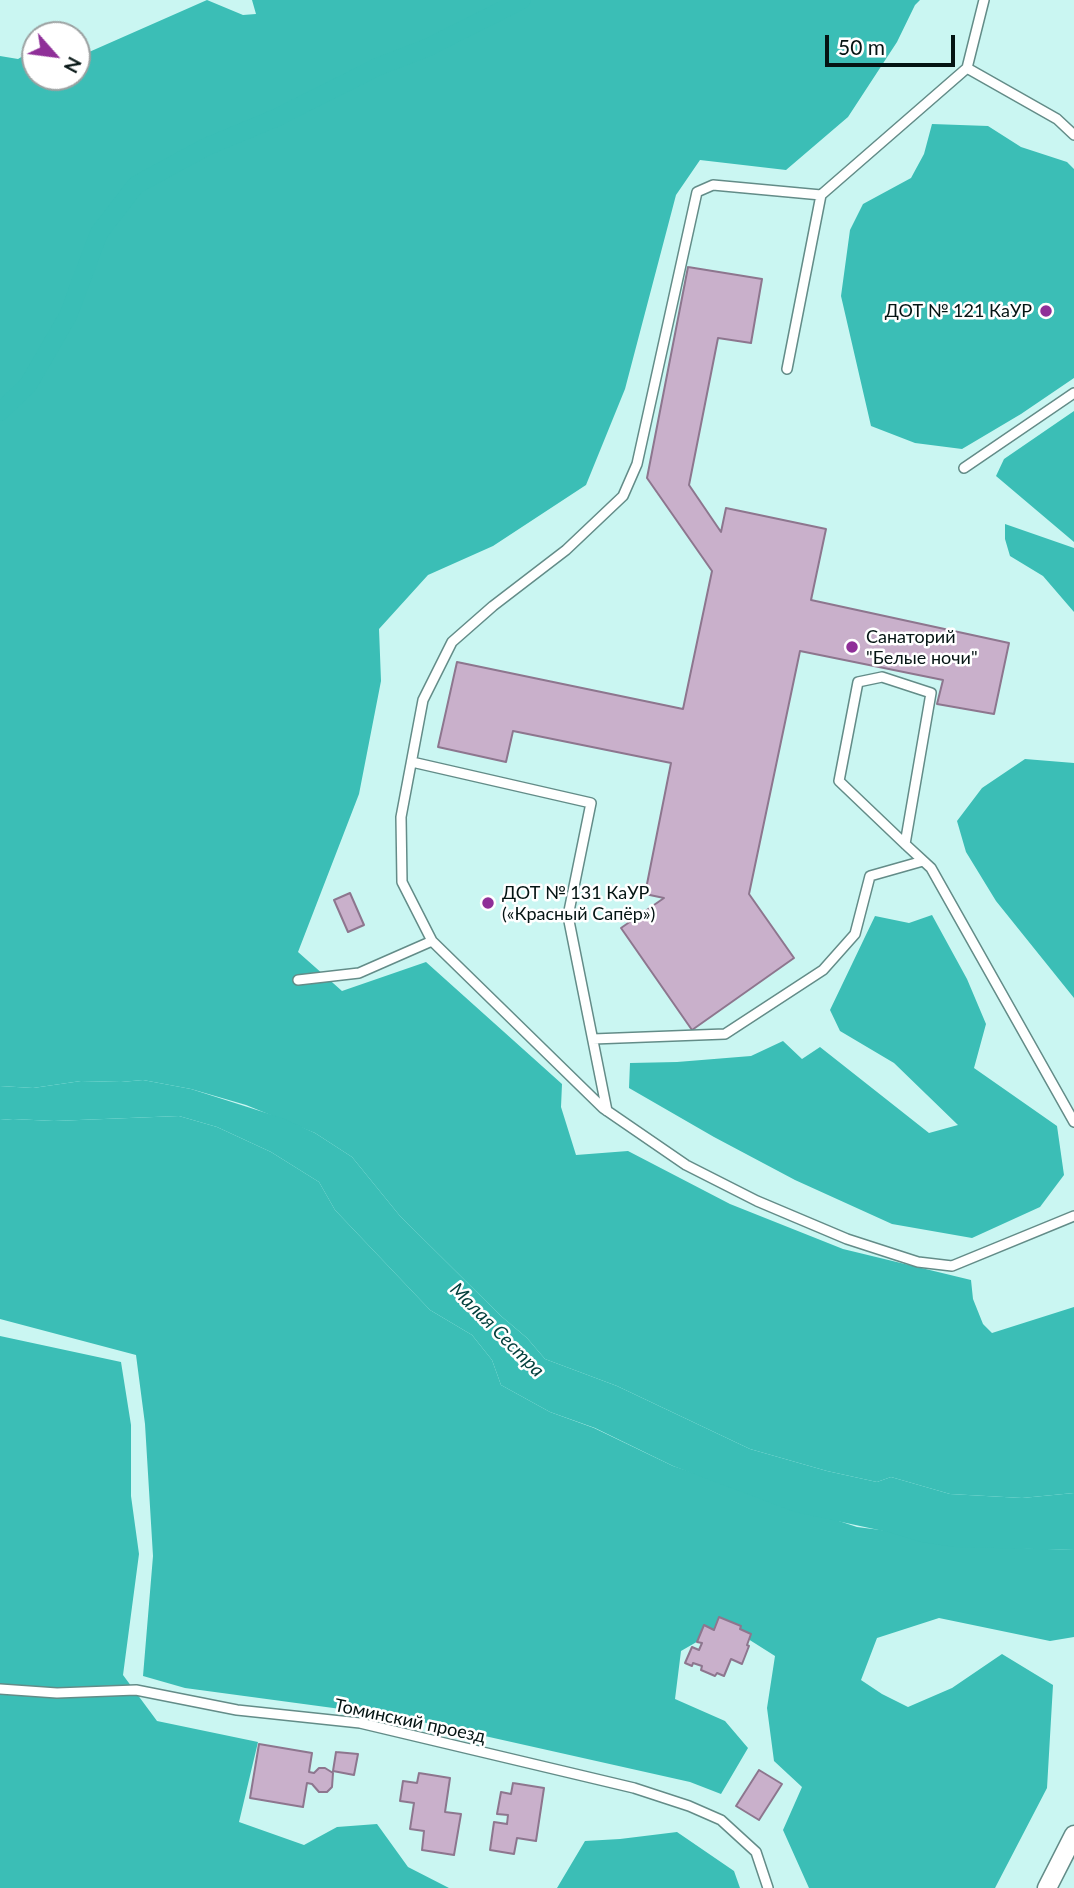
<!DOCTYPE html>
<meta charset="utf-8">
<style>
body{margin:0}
#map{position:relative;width:1074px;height:1888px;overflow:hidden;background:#caf6f2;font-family:Lato,sans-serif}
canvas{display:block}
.north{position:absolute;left:21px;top:21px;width:70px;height:70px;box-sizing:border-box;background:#fff;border:2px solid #9ba1a1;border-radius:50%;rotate:118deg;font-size:19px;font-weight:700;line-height:28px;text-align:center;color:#041413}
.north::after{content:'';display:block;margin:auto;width:24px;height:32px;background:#8f2f98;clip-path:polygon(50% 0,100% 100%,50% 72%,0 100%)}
.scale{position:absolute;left:825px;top:35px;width:130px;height:32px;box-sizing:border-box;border:4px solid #041413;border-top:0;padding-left:9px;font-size:21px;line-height:24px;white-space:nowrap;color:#041413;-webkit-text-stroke:5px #fff;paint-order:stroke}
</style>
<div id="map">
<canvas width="1074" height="1888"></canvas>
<div class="north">N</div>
<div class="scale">50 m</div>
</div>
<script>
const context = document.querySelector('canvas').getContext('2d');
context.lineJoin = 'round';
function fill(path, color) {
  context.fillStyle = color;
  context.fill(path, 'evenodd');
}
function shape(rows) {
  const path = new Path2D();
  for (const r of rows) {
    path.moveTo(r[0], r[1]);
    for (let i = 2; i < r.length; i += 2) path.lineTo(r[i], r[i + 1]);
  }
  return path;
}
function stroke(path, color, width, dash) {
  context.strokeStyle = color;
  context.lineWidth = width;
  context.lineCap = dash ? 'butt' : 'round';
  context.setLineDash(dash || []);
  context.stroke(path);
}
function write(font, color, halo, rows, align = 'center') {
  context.font = font + ' Lato,sans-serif';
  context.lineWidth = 5;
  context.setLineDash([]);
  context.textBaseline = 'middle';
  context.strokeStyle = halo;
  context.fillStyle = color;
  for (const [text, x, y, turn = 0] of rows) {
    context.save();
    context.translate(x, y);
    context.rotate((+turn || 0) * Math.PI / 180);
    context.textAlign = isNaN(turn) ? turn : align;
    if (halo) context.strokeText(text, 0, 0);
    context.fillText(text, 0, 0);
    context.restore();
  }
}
const forest = shape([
 [207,0,243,15,256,14,252,0,920,0,915,5,897,42,848,117,786,170,700,160,676,195,625,389,586,485,493,546,428,575,379,629,381,681,359,794,298,952,342,991,426,962,562,1084,561,1107,576,1155,628,1151,730,1204,843,1249,971,1280,973,1299,983,1324,992,1333,1074,1307,1074,1493,1022,1498,950,1494,891,1477,877,1482,827,1471,750,1449,617,1386,545,1359,527,1338,501,1316,400,1216,352,1157,315,1133,246,1105,191,1089,143,1080,121,1082,81,1081,33,1088,0,1086,0,56,18,59,35,49,35,77,77,77,77,54,80,56],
 [932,124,988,126,1021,147,1067,162,1074,169,1074,378,1021,414,962,449,915,443,871,426,841,296,850,230,863,204,911,178,924,154],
 [1074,411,1074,542,996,476,1004,459],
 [1005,524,1074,548,1074,612,1043,576,1010,556,1005,539],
 [1025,759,1074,763,1074,998,996,901,966,852,957,821,982,788],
 [932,915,967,979,986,1024,974,1068,1057,1126,1064,1175,1040,1207,972,1238,892,1224,795,1180,714,1137,629,1088,630,1063,677,1062,751,1056,783,1041,802,1059,820,1047,929,1133,958,1125,894,1063,840,1031,830,1010,875,916,909,923],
 [179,1116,217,1127,271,1152,319,1182,335,1210,430,1310,472,1335,492,1360,501,1385,550,1412,594,1428,673,1466,857,1527,1022,1548,1074,1550,1074,1637,1050,1641,939,1618,877,1638,861,1680,882,1694,908,1707,952,1688,1002,1654,1053,1685,1047,1788,995,1888,809,1888,783,1830,802,1787,774,1761,767,1708,775,1656,726,1625,681,1651,675,1699,725,1721,748,1748,721,1794,690,1782,400,1717,185,1688,143,1676,153,1556,145,1424,136,1355,0,1319,0,1120,13,1119,54,1121],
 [0,1336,121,1362,131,1425,131,1496,139,1554,123,1675,157,1721,258,1742,239,1822,304,1845,337,1827,377,1824,408,1867,449,1888,0,1888],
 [677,1832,734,1871,740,1888,557,1888,585,1841,620,1839]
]);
const water = shape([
 [143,1080,191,1089,282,1118,315,1133,352,1157,400,1216,501,1316,527,1338,545,1359,617,1386,750,1449,827,1471,877,1482,891,1477,950,1494,1022,1498,1074,1493,1074,1550,954,1547,921,1542,888,1532,795,1512,673,1466,595,1428,550,1412,501,1385,492,1360,472,1335,430,1310,335,1210,319,1182,271,1152,217,1127,179,1116,54,1121,13,1119,0,1120,0,1086,33,1088,81,1081,121,1082]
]);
const canal = shape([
 [0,412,28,385,68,316,99,233,136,185,206,147,278,117,377,67,429,47,522,0]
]);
const building = shape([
 [688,267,762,279,751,343,718,338,689,485,721,532,726,508,826,529,811,600,1009,643,994,714,937,704,943,680,800,651,749,894,794,958,692,1030,621,928,664,898,645,894,671,763,513,731,506,762,438,747,457,662,683,709,712,571,647,478,688,267],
 [350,893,364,925,348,932,334,900,350,893],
 [719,1617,741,1626,740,1629,751,1634,747,1645,749,1646,742,1664,731,1659,724,1676,717,1673,715,1676,701,1670,702,1666,693,1663,692,1666,685,1663,692,1647,699,1650,702,1643,697,1642,704,1625,714,1630,719,1617],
 [259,1744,312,1753,309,1772,314,1773,319,1768,325,1768,333,1773,332,1787,327,1792,319,1792,312,1784,307,1783,303,1807,250,1798,259,1744],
 [336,1752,358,1754,354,1775,333,1771,336,1752],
 [759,1770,782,1784,759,1820,736,1806,759,1770],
 [419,1773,450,1778,445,1812,461,1814,454,1855,422,1850,424,1831,410,1829,414,1803,400,1801,403,1781,417,1783,419,1773],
 [513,1783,544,1788,536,1841,517,1838,514,1854,490,1850,494,1822,507,1824,508,1815,497,1814,501,1792,511,1794,513,1783]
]);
const lane = shape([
 [967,68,984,0],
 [1074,135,1057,119,967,68,821,195,713,185,697,192,637,464,623,496,566,550,493,606,452,642,423,700,401,817,402,882,432,941,603,1108,686,1165,757,1201,847,1239,918,1262,952,1266,1074,1216],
 [787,369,821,195],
 [964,468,1074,393],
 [412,762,591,803,568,916,607,1111],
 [905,844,931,693,882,677,858,682,839,781,905,844,931,868,1074,1122],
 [298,980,359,973,432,941],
 [593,1039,725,1034,823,970,855,934,870,876,923,861],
 [0,1689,57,1693,136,1690,237,1710,360,1723,634,1788,689,1806,721,1820,756,1852,768,1888]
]);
const street = shape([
 [1047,1888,1074,1835]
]);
const markers = [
 [1046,311,7,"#8f2f98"],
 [852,647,7,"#8f2f98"],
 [488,903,7,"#8f2f98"]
];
const poiNames = [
 ["ДОТ № 121 КаУР",1032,311,"right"],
 ["Санаторий",866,637],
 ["\"Белые ночи\"",866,658],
 ["ДОТ № 131 КаУР",502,893],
 ["(«Красный Сапёр»)",502,914]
];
const streetNames = [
 ["Томинский проезд",410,1721,12]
];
const waterNames = [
 ["Малая Сестра",497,1330,45]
];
fill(forest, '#3bbeb6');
fill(water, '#3abeb6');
stroke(canal, '#3abeb6', 18);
fill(building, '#c9b0cb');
stroke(building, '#8d768e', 2);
stroke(lane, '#638c88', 12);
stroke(street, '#638c88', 21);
stroke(lane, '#fff', 9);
stroke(street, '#fff', 18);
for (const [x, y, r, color] of markers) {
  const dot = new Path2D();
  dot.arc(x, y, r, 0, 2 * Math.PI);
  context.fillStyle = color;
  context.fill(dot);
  stroke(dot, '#fff', 2.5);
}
write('18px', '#041413', '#fff', poiNames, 'left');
write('18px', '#041413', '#fff', streetNames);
write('italic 19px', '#023f3c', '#fff', waterNames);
</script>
